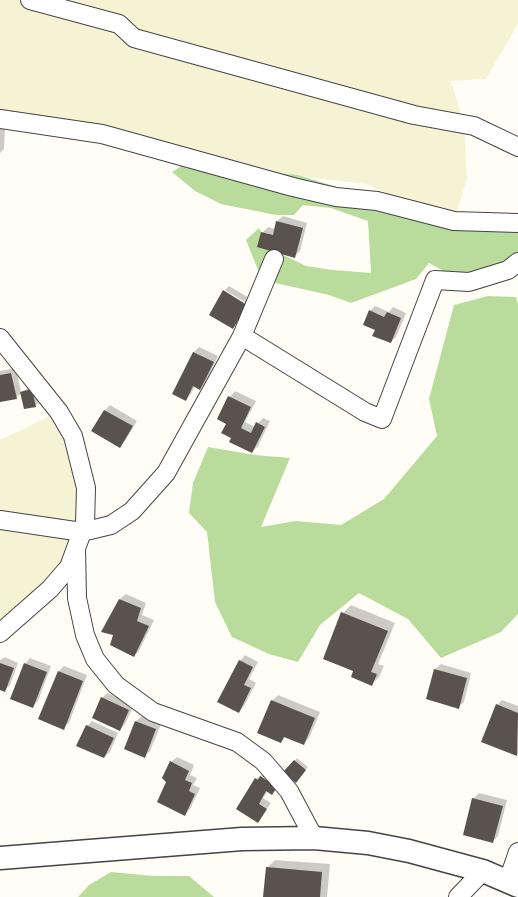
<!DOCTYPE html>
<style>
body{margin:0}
canvas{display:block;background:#fffdf5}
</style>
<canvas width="518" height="897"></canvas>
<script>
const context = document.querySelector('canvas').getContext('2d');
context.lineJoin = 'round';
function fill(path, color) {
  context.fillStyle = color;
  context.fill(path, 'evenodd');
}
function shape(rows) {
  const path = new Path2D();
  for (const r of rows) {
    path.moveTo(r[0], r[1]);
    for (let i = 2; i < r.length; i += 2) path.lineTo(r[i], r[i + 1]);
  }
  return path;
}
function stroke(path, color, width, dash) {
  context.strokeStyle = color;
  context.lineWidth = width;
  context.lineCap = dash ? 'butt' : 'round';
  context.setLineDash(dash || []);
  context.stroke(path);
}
const farmland = shape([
 [0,0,518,0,518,24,486,79,451,81,464,124,467,179,454,221,365,184,260,171,0,118],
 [52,415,66,436,85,524,73,557,0,622,0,440]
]);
const forest = shape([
 [194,158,249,170,298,175,343,189,437,223,465,231,499,230,518,227,518,258,460,280,429,263,416,279,351,303,329,295,262,280,246,240,259,228,271,249,306,266,333,270,371,273,368,221,331,208,303,205,294,215,276,215,221,204,195,191,172,172],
 [488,296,516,297,518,304,518,614,501,632,441,658,408,619,359,593,320,625,298,662,269,654,232,637,215,602,207,532,189,513,193,483,208,447,255,455,290,458,261,527,296,521,341,525,384,499,437,436,429,399,454,305],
 [111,872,154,876,189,876,214,897,78,897,89,885]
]);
const shadow = shape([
 [0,127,5,127,4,149,0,153],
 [283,216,307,223,300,251,295,256,262,233,268,227,275,229,277,221],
 [229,286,251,299,248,304,225,290],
 [375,306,389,312,393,307,406,313,396,337,390,342,377,329,370,311],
 [199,347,218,356,205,383,200,389,195,386,191,394,186,399,174,393,194,352],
 [16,368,21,392,24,390,35,387,38,403,35,406,22,392,16,398,0,401,0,371],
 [235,391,256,401,245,422,255,427,263,418,270,421,258,446,252,452,233,437,228,423,219,419,230,397],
 [110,405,137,421,125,441,120,446,93,431,105,410],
 [126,594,146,603,142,615,154,620,139,651,134,656,115,634,103,631,120,599],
 [351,605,395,623,378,664,384,666,379,677,371,685,355,671,343,613],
 [245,655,258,662,249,679,256,683,244,706,239,712,240,661],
 [5,657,18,663,10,685,5,690,0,688,0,660],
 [30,658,51,666,38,701,33,706,25,664],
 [441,664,471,673,464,702,458,707,427,699,435,669],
 [64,666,87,675,69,723,63,728,40,719,59,671],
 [107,693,134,705,125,724,120,729,102,698],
 [278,695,320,712,309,738,303,744,286,736,281,741,272,701],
 [502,700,518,706,518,753,517,755,497,705],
 [142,716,161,724,150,751,144,756,136,721],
 [92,721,118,733,110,752,104,757,87,726],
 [177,757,194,765,190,775,197,778,193,785,200,788,190,809,185,814,168,781,171,762],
 [297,758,308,767,298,778,285,772],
 [266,772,277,788,272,793,268,791,263,798,271,803,258,821,256,779],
 [479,793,507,800,498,836,493,841,473,799],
 [275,860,330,864,327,897,264,897,267,868]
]);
const building = shape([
 [276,221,303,228,295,258,257,247,261,232,273,235],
 [223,290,247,305,233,329,209,315],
 [369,310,384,317,387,312,401,318,391,343,372,336,375,330,363,325],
 [193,352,214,362,200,390,193,386,186,401,172,394],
 [11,373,17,399,0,402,0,375],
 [32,389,36,407,24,409,20,392],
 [228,396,251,407,241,428,251,433,256,422,265,427,252,453,229,442,231,438,221,433,226,424,217,419],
 [104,410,133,426,120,448,91,431],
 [119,599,141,608,137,621,149,626,134,657,110,645,113,635,101,632],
 [341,612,388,631,371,672,377,674,372,686,351,677,353,671,323,659],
 [239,660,253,667,244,685,251,688,239,713,217,702],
 [0,663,14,668,5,692,0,690],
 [24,663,47,672,33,708,10,699],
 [434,669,467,678,459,709,426,699],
 [58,671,83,681,64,730,38,719],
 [101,697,129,710,120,731,92,718],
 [271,700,315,718,304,745,284,737,281,743,257,733],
 [496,704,518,713,517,756,481,742],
 [135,721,156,729,145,758,124,749],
 [86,725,114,738,104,758,76,746],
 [294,760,306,770,296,783,283,772],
 [170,761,189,771,185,780,192,783,189,791,195,794,185,816,157,802,166,782,162,778],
 [260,776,277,787,272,795,266,791,259,804,267,809,258,823,236,809,255,778,258,780],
 [472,798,503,806,493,843,463,835],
 [266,867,322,872,320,897,263,897]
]);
const minor = shape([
 [30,0,119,24,134,38,414,115,474,126,518,147],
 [0,119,102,134,293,187,336,197,377,201,454,221,518,223],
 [242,336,365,412,382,419,435,280,469,282,508,270,518,262],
 [0,338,59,412,73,436,86,488,85,524,69,567,50,589,0,633],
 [0,520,82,532,111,525,132,511,166,473,242,336,274,259],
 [76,548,77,598,85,635,95,659,116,685,153,712,237,742,263,761,289,791,314,838],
 [508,881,518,852],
 [458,897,483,871]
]);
const tertiary = shape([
 [0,858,242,839,314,838,368,843,409,851,483,871,518,886]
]);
fill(farmland, '#f6f3d4');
fill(forest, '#b9dc9c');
fill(shadow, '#0003');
fill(building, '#5a524d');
stroke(minor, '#444', 20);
stroke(tertiary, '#444', 25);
stroke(minor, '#fff', 18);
stroke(tertiary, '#fff', 22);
</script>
